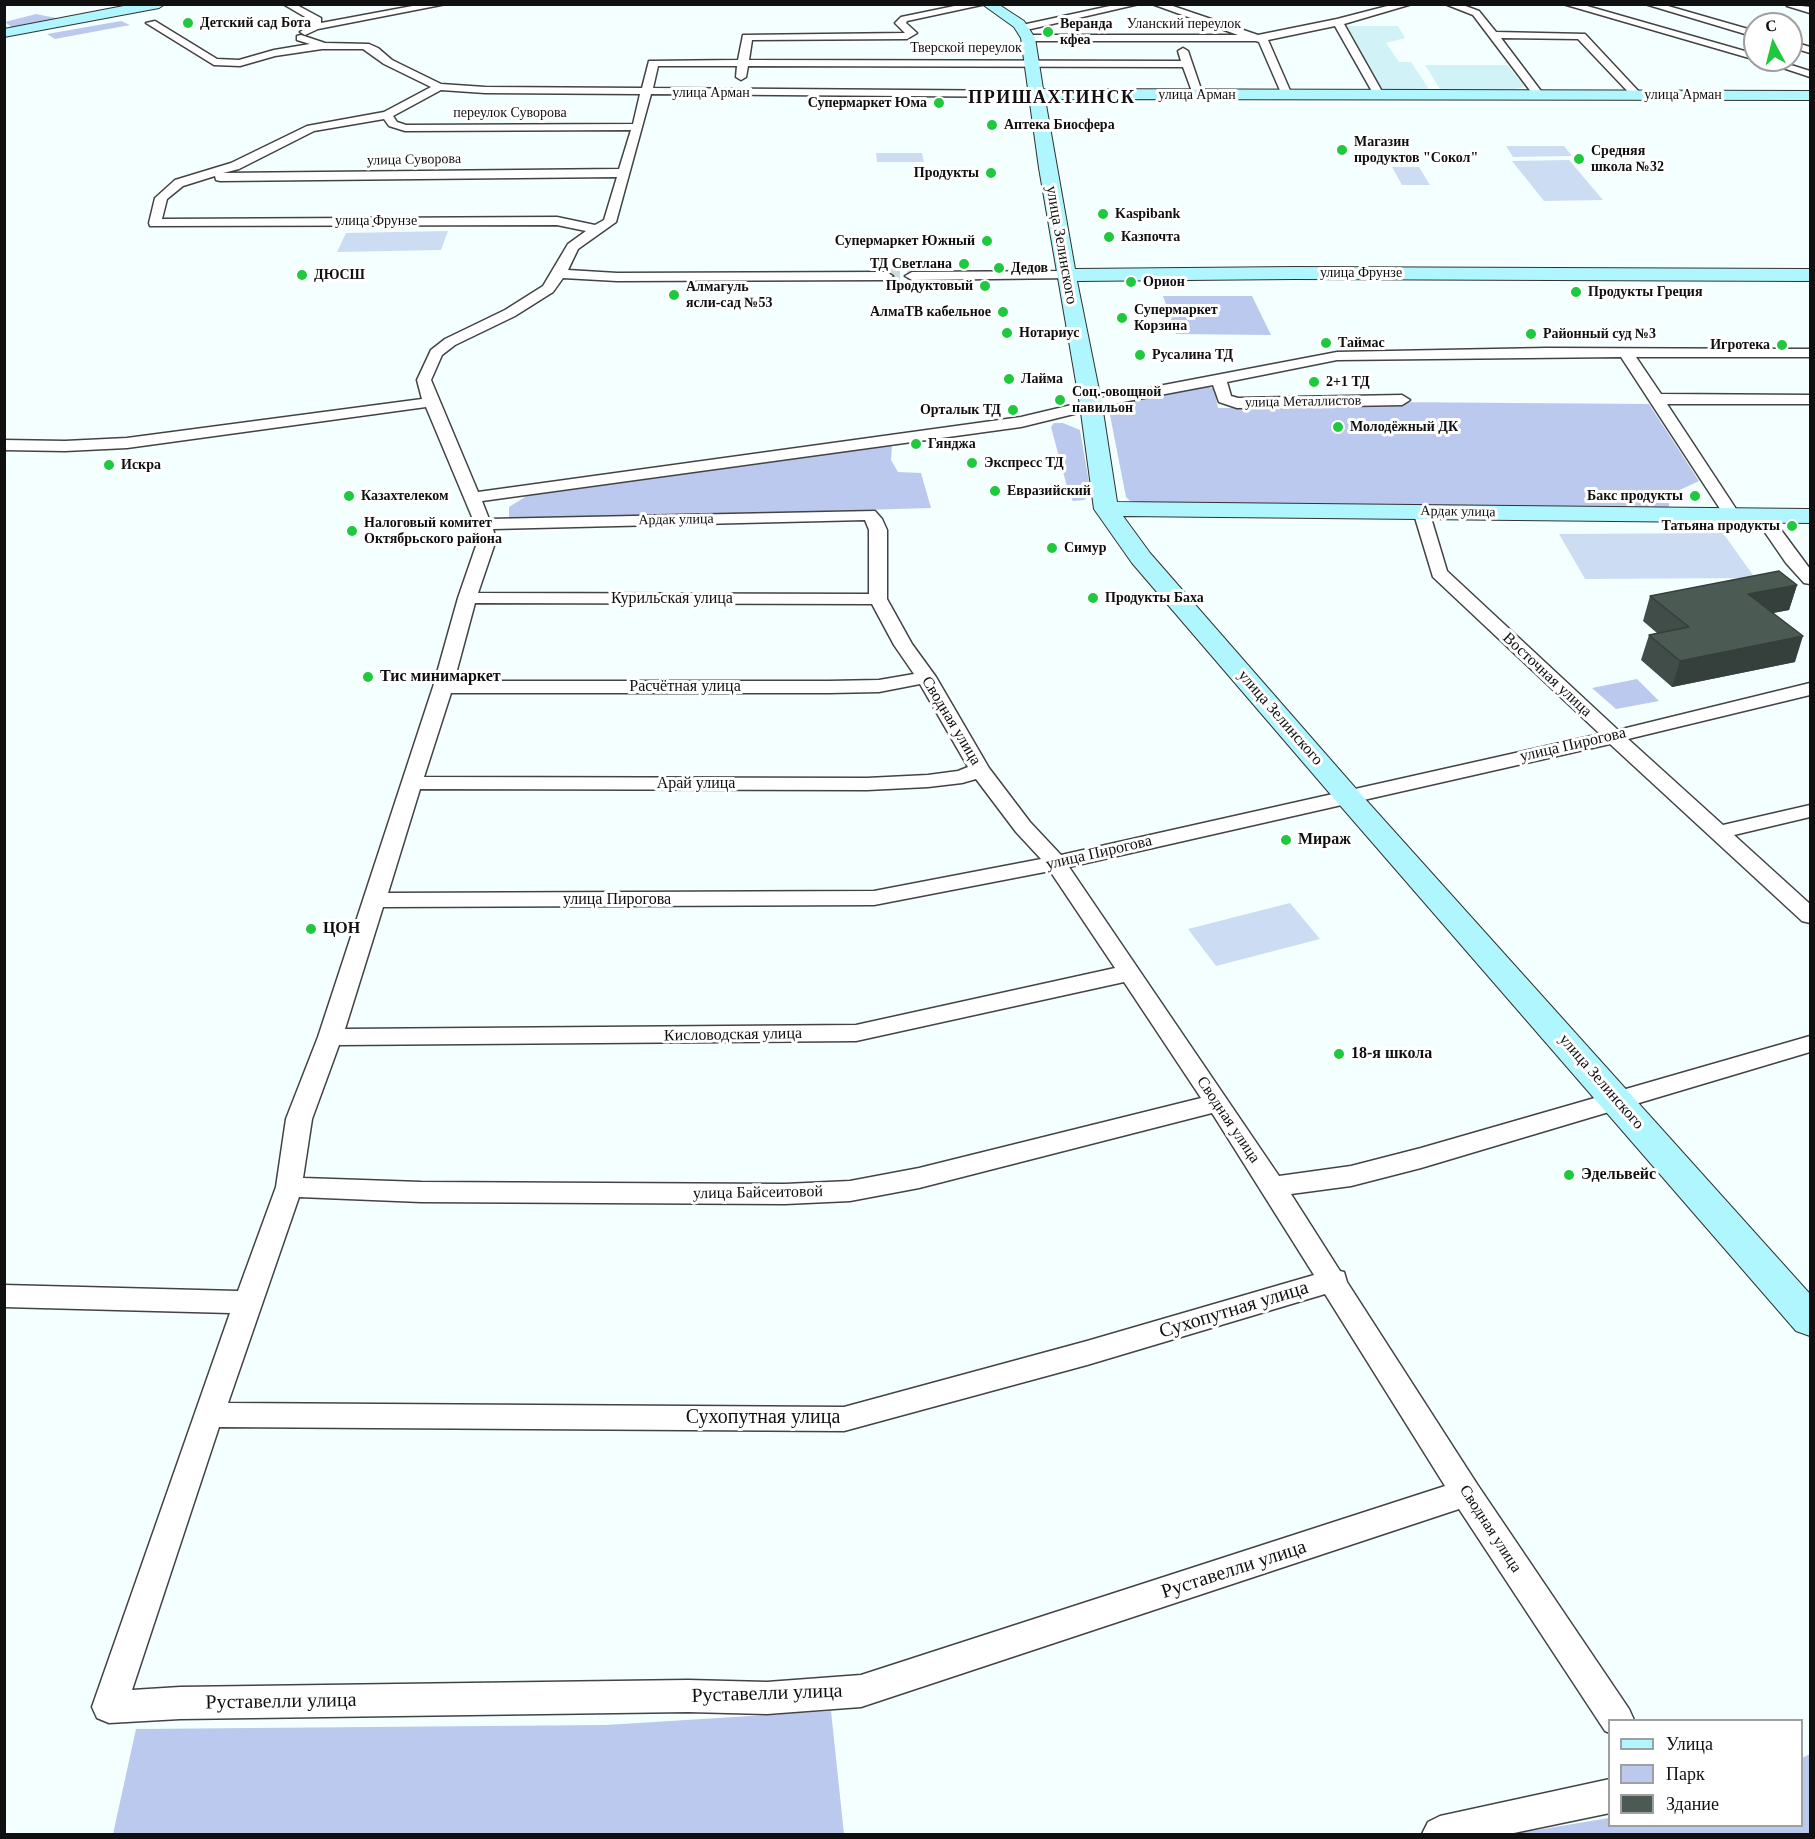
<!DOCTYPE html>
<meta charset="utf-8">
<style>
body{margin:0}
#map{position:relative;width:1815px;height:1839px;overflow:hidden;background:#f4ffff;font-family:Georgia,serif}
canvas{display:block}
.frame{position:absolute;inset:0;border:6px solid #101010;pointer-events:none}
.legend{position:absolute;left:1608px;top:1719px;width:195px;height:108px;box-sizing:border-box;background:#fff;border:2px solid #9f9f9f;margin:0;padding:8px 10px;list-style:none;font-size:18px;color:#101010}
.legend li{display:flex;align-items:center;gap:12px;height:30px}
.legend b{width:30px;border:2px solid #9f9f9f}
.north{position:absolute;left:1743px;top:12px;width:60px;height:60px;box-sizing:border-box;background:#fff;border:2px solid #9f9f9f;border-radius:50%;rotate:353deg;font-size:16px;font-weight:700;line-height:24px;text-align:center;color:#101010}
.north::after{content:'';display:block;margin:auto;width:21px;height:27px;background:#1fc93e;clip-path:polygon(50% 0,100% 100%,50% 72%,0 100%)}
</style>
<div id="map">
<canvas width="1815" height="1839"></canvas>
<div class="frame"></div>
<ul class="legend">
<li><b style="height:8px;background:#aff6ff"></b>Улица</li>
<li><b style="height:16px;background:#bac9ed"></b>Парк</li>
<li><b style="height:16px;background:#4c5a54"></b>Здание</li>
</ul>
<div class="north">С</div>
</div>
<script>
const context = document.querySelector('canvas').getContext('2d');
context.lineJoin = 'round';
function fill(path, color) {
  context.fillStyle = color;
  context.fill(path, 'evenodd');
}
function shape(rows) {
  const path = new Path2D();
  for (const r of rows) {
    path.moveTo(r[0], r[1]);
    for (let i = 2; i < r.length; i += 2) path.lineTo(r[i], r[i + 1]);
  }
  return path;
}
function stroke(path, color, width, dash) {
  context.strokeStyle = color;
  context.lineWidth = width;
  context.lineCap = dash ? 'butt' : 'round';
  context.setLineDash(dash || []);
  context.stroke(path);
}
function write(font, color, halo, rows, align = 'center') {
  context.font = font + ' Georgia,serif';
  context.lineWidth = 6;
  context.setLineDash([]);
  context.textBaseline = 'middle';
  context.strokeStyle = halo;
  context.fillStyle = color;
  for (const [text, x, y, turn = 0] of rows) {
    context.save();
    context.translate(x, y);
    context.rotate((+turn || 0) * Math.PI / 180);
    context.textAlign = isNaN(turn) ? turn : align;
    if (halo) context.strokeText(text, 0, 0);
    context.fillText(text, 0, 0);
    context.restore();
  }
}
const farmland = shape([
 [1347,26,1398,26,1405,38,1386,43,1399,62,1411,62,1431,92,1384,92],
 [1425,65,1507,65,1525,87,1498,92,1442,92]
]);
const green = shape([
 [36,14,66,20,14,29,5,22],
 [121,21,130,25,55,39,47,34],
 [1163,296,1252,296,1271,335,1176,334],
 [1204,386,1214,388,1218,408,1383,407,1381,402,1649,404,1699,481,1669,495,1669,510,1144,503,1130,501,1126,497,1109,410,1116,405],
 [1054,423,1063,423,1080,430,1091,494,1084,500,1073,501,1069,494,1051,427],
 [892,445,891,460,898,472,921,473,931,508,509,520,509,507,533,492],
 [1637,679,1659,701,1616,709,1592,688],
 [831,1711,844,1834,113,1834,136,1729,606,1725],
 [1810,1754,1810,1834,1513,1834,1609,1818,1610,1826,1802,1826,1802,1758]
]);
const pitch = shape([
 [1506,146,1564,146,1572,156,1513,157],
 [876,153,922,153,924,162,877,162],
 [1569,160,1603,200,1544,201,1512,161],
 [1392,167,1419,167,1430,185,1402,185],
 [448,231,441,250,337,252,346,233],
 [1723,533,1755,578,1585,579,1559,534],
 [1290,903,1320,939,1216,966,1188,929]
]);
const streetTunnel = shape([
 [886,276,912,276]
]);
const street = shape([
 [283,4,295,4,321,18,321,23,423,4,446,4,318,29,305,35,300,32,310,25,312,21,283,4],
 [964,4,986,4,907,21,906,23,917,33,907,39,752,40,749,60,1181,61,1178,51,1183,48,1188,51,1203,95,1202,97,1194,97,1183,67,748,66,746,77,741,80,736,77,737,66,658,66,653,88,1035,91,1040,94,1035,97,651,94,616,222,578,249,568,270,617,273,886,272,893,276,886,280,617,281,563,278,553,292,515,316,455,345,442,355,431,380,478,492,1021,417,1122,393,1337,352,1547,348,1810,349,1810,357,1636,357,1661,394,1810,395,1810,404,1667,404,1740,515,1732,520,1724,515,1621,357,1337,360,1227,382,1231,396,1238,398,1402,395,1410,400,1402,405,1237,408,1219,402,1213,385,1123,402,1021,427,482,501,489,519,875,511,882,519,887,530,887,599,912,644,936,677,989,768,1030,822,1061,855,1600,734,1433,577,1413,511,1421,506,1429,511,1447,571,1618,730,1810,683,1810,695,1628,739,1723,825,1810,805,1810,817,1734,835,1810,904,1810,923,1802,921,1610,744,1069,867,1279,1176,1351,1166,1421,1148,1810,1036,1810,1052,1421,1168,1351,1186,1291,1194,1340,1271,1344,1272,1347,1282,1477,1484,1629,1709,1634,1720,1610,1720,1610,1733,1605,1731,1459,1509,861,1707,767,1714,688,1712,180,1719,109,1723,97,1718,92,1707,230,1313,4,1307,4,1285,238,1291,276,1187,286,1119,318,1037,433,687,458,598,478,540,475,524,426,407,127,448,65,451,4,450,4,440,65,441,127,438,422,399,417,380,431,350,445,339,505,310,543,286,568,244,586,231,557,225,150,226,149,223,155,198,175,180,231,163,307,126,384,112,431,87,384,64,363,49,322,49,275,56,240,66,214,65,146,23,155,21,217,59,239,60,274,50,310,44,297,40,297,36,301,35,325,43,369,44,378,48,392,60,441,84,485,87,642,88,649,61,738,60,743,35,905,33,895,23,901,17,964,4],
 [441,90,485,93,640,94,633,124,406,125,397,122,393,116,441,90],
 [384,119,389,126,405,131,631,130,619,169,223,173,239,169,314,131,384,119],
 [215,176,216,180,220,181,617,177,604,220,595,225,557,217,162,219,167,199,183,186,215,176],
 [865,520,869,530,869,594,478,593,496,540,493,529,865,520],
 [475,603,872,604,894,645,914,674,879,680,829,681,454,681,475,603],
 [920,684,968,767,958,771,928,775,867,778,424,777,451,693,829,693,879,692,920,684],
 [976,779,1016,832,1041,859,874,891,388,893,420,789,867,790,928,787,962,783,976,779],
 [1050,871,1115,968,856,1025,345,1029,383,907,874,905,1050,871],
 [1124,982,1201,1098,919,1168,850,1181,785,1184,421,1182,303,1178,312,1119,339,1045,856,1041,1124,982],
 [1212,1113,1314,1275,1087,1341,844,1407,228,1403,299,1197,421,1202,785,1204,850,1201,919,1188,1212,1113],
 [1325,1294,1445,1486,861,1675,767,1682,688,1680,180,1687,132,1690,219,1427,844,1431,1087,1365,1325,1294],
 [1119,4,1139,4,1022,31,1017,28,1022,25,1119,4],
 [1152,4,1167,4,1258,35,1337,19,1395,4,1412,4,1344,24,1384,95,1379,98,1374,95,1335,26,1268,40,1292,95,1287,98,1282,95,1259,42,1256,41,1028,41,1023,38,1028,35,1238,35,1152,4],
 [1445,4,1460,4,1479,11,1496,32,1585,34,1642,95,1641,97,1633,97,1578,39,1501,38,1544,95,1543,97,1535,97,1473,15,1445,4],
 [1563,4,1580,4,1755,54,1756,60,1563,4],
 [1645,4,1661,4,1755,31,1755,37,1645,4],
 [1786,4,1810,7,1810,13,1787,6,1786,4],
 [1791,41,1810,47,1810,53,1791,47,1791,41],
 [1759,60,1775,60,1810,71,1810,77,1759,60],
 [1066,271,1071,272,1073,275,1071,278,912,280,905,276,912,272,1066,271],
 [1761,510,1767,511,1810,569,1810,584,1804,583,1786,563,1753,515,1761,510],
 [1610,1779,1610,1813,1509,1834,1422,1834,1428,1822,1440,1816,1610,1779]
]);
const secondary = shape([
 [134,4,165,4,159,8,4,37,4,29,134,4],
 [982,4,998,4,1024,21,1035,38,1043,89,1810,91,1810,100,1045,99,1075,269,1295,267,1810,269,1810,281,1295,279,1077,281,1102,405,1117,502,1810,509,1810,523,1123,516,1150,553,1358,791,1810,1294,1810,1336,1796,1331,1338,803,1132,563,1094,509,1080,405,1039,168,1021,38,1014,27,982,4]
]);
const wall = shape([
 [1797,585,1789,610,1773,613,1795,662,1672,687,1641,660,1649,635,1657,633,1643,621,1650,596]
]);
const shadedWall = shape([
 [1797,585,1789,610,1740,619,1748,594],
 [1803,636,1795,662,1672,687,1680,661]
]);
const building = shape([
 [1779,571,1797,585,1748,594,1803,636,1680,661,1649,635,1689,627,1650,596,1779,571]
]);
const markers = [
 [188,23,6,"#1fc93e"],
 [1048,32,6,"#1fc93e"],
 [939,103,6,"#1fc93e"],
 [992,125,6,"#1fc93e"],
 [1342,150,6,"#1fc93e"],
 [1579,159,6,"#1fc93e"],
 [991,173,6,"#1fc93e"],
 [1103,214,6,"#1fc93e"],
 [1109,237,6,"#1fc93e"],
 [987,241,6,"#1fc93e"],
 [964,264,6,"#1fc93e"],
 [999,268,6,"#1fc93e"],
 [302,275,6,"#1fc93e"],
 [1131,282,6,"#1fc93e"],
 [985,286,6,"#1fc93e"],
 [1576,292,6,"#1fc93e"],
 [674,295,6,"#1fc93e"],
 [1003,312,6,"#1fc93e"],
 [1122,318,6,"#1fc93e"],
 [1007,333,6,"#1fc93e"],
 [1531,334,6,"#1fc93e"],
 [1326,343,6,"#1fc93e"],
 [1782,345,6,"#1fc93e"],
 [1140,355,6,"#1fc93e"],
 [1009,379,6,"#1fc93e"],
 [1314,382,6,"#1fc93e"],
 [1060,400,6,"#1fc93e"],
 [1013,410,6,"#1fc93e"],
 [1338,427,6,"#1fc93e"],
 [916,444,6,"#1fc93e"],
 [972,463,6,"#1fc93e"],
 [109,465,6,"#1fc93e"],
 [995,491,6,"#1fc93e"],
 [349,496,6,"#1fc93e"],
 [1695,496,6,"#1fc93e"],
 [1792,526,6,"#1fc93e"],
 [352,531,6,"#1fc93e"],
 [1052,548,6,"#1fc93e"],
 [1093,598,6,"#1fc93e"],
 [368,677,6,"#1fc93e"],
 [1286,840,6,"#1fc93e"],
 [311,929,6,"#1fc93e"],
 [1339,1054,6,"#1fc93e"],
 [1569,1175,6,"#1fc93e"]
];
const farPoinames = [
 ["Детский сад Бота",200,23],
 ["Веранда",1060,24],
 ["кфеа",1060,40],
 ["Супермаркет Юма",927,103,"right"],
 ["Аптека Биосфера",1004,125],
 ["Магазин",1354,142],
 ["продуктов \"Сокол\"",1354,158],
 ["Средняя",1591,151],
 ["школа №32",1591,167],
 ["Продукты",979,173,"right"],
 ["Kaspibank",1115,214],
 ["Казпочта",1121,237],
 ["Супермаркет Южный",975,241,"right"],
 ["ТД Светлана",952,264,"right"],
 ["Дедов",1011,268],
 ["ДЮСШ",314,275],
 ["Орион",1143,282],
 ["Продуктовый",973,286,"right"],
 ["Алмагуль",686,287],
 ["ясли-сад №53",686,303],
 ["Продукты Греция",1588,292],
 ["Супермаркет",1134,310],
 ["Корзина",1134,326],
 ["АлмаТВ кабельное",991,312,"right"],
 ["Нотариус",1019,333],
 ["Районный суд №3",1543,334],
 ["Таймас",1338,343],
 ["Игротека",1770,345,"right"],
 ["Русалина ТД",1152,355],
 ["Лайма",1021,379],
 ["2+1 ТД",1326,382],
 ["Соц.-овощной",1072,392],
 ["павильон",1072,408],
 ["Орталык ТД",1001,410,"right"],
 ["Молодёжный ДК",1350,427],
 ["Гянджа",928,444],
 ["Экспресс ТД",984,463],
 ["Искра",121,465],
 ["Евразийский",1007,491],
 ["Казахтелеком",361,496],
 ["Бакс продукты",1683,496,"right"],
 ["Налоговый комитет",364,523],
 ["Октябрьского района",364,539],
 ["Татьяна продукты",1780,526,"right"],
 ["Симур",1064,548],
 ["Продукты Баха",1105,598]
];
const farStreetnames = [
 ["Уланский переулок",1184,24],
 ["Тверской переулок",966,48],
 ["улица Арман",711,93],
 ["улица Арман",1197,95],
 ["улица Арман",1683,95],
 ["переулок Суворова",510,113],
 ["улица Суворова",414,160,-1],
 ["улица Фрунзе",376,221],
 ["улица Фрунзе",1361,273],
 ["улица Металлистов",1303,402,-1],
 ["Ардак улица",1458,512,1],
 ["Ардак улица",676,520,-1]
];
const streetNames = [
 ["улица Зелинского",1061,245,80],
 ["Курильская улица",672,599],
 ["Восточная улица",1547,675,43],
 ["Расчётная улица",685,687],
 ["улица Зелинского",1280,718,49],
 ["Сводная улица",951,721,59],
 ["улица Пирогова",1573,745,-13],
 ["Арай улица",696,784],
 ["улица Пирогова",1099,853,-13],
 ["улица Пирогова",617,900],
 ["Кисловодская улица",733,1035,-1],
 ["улица Зелинского",1601,1082,49],
 ["Сводная улица",1228,1120,56],
 ["улица Байсеитовой",758,1193,-1],
 ["Сводная улица",1490,1529,57]
];
const poiNames = [
 ["Тис минимаркет",380,677],
 ["Мираж",1298,840],
 ["ЦОН",323,929],
 ["18-я школа",1351,1054],
 ["Эдельвейс",1581,1175]
];
const farDistrictnames = [
 ["ПРИШАХТИНСК",1052,98]
];
const nearStreetnames = [
 ["Сухопутная улица",1234,1310,-17],
 ["Сухопутная улица",763,1418],
 ["Руставелли улица",1234,1570,-18],
 ["Руставелли улица",767,1694,-2],
 ["Руставелли улица",281,1702,-1]
];
fill(farmland, '#d1f2f7');
fill(green, '#bac9ed');
fill(pitch, '#ccddf3');
stroke(streetTunnel, '#d2dbdb', 14, [14, 7]);
stroke(street, '#434343', 3);
stroke(secondary, '#323232', 2);
fill(street, '#fff');
fill(secondary, '#aff6ff');
fill(wall, '#414d48');
fill(shadedWall, '#353f3b');
fill(building, '#4c5a54');
stroke(building, '#353f3b', 1.5);
for (const [x, y, r, color] of markers) {
  const dot = new Path2D();
  dot.arc(x, y, r, 0, 2 * Math.PI);
  context.fillStyle = color;
  context.fill(dot);
  stroke(dot, '#fff', 2);
}
write('bold 14px', '#101010', '#fff', farPoinames, 'left');
write('14px', '#101010', '#fff', farStreetnames);
write('16px', '#101010', '#fff', streetNames);
write('bold 16px', '#101010', '#fff', poiNames, 'left');
context.letterSpacing = '1.5px';
write('bold 18px', '#101010', '#fff', farDistrictnames);
context.letterSpacing = '0px';
write('20px', '#101010', '#fff', nearStreetnames);
</script>
